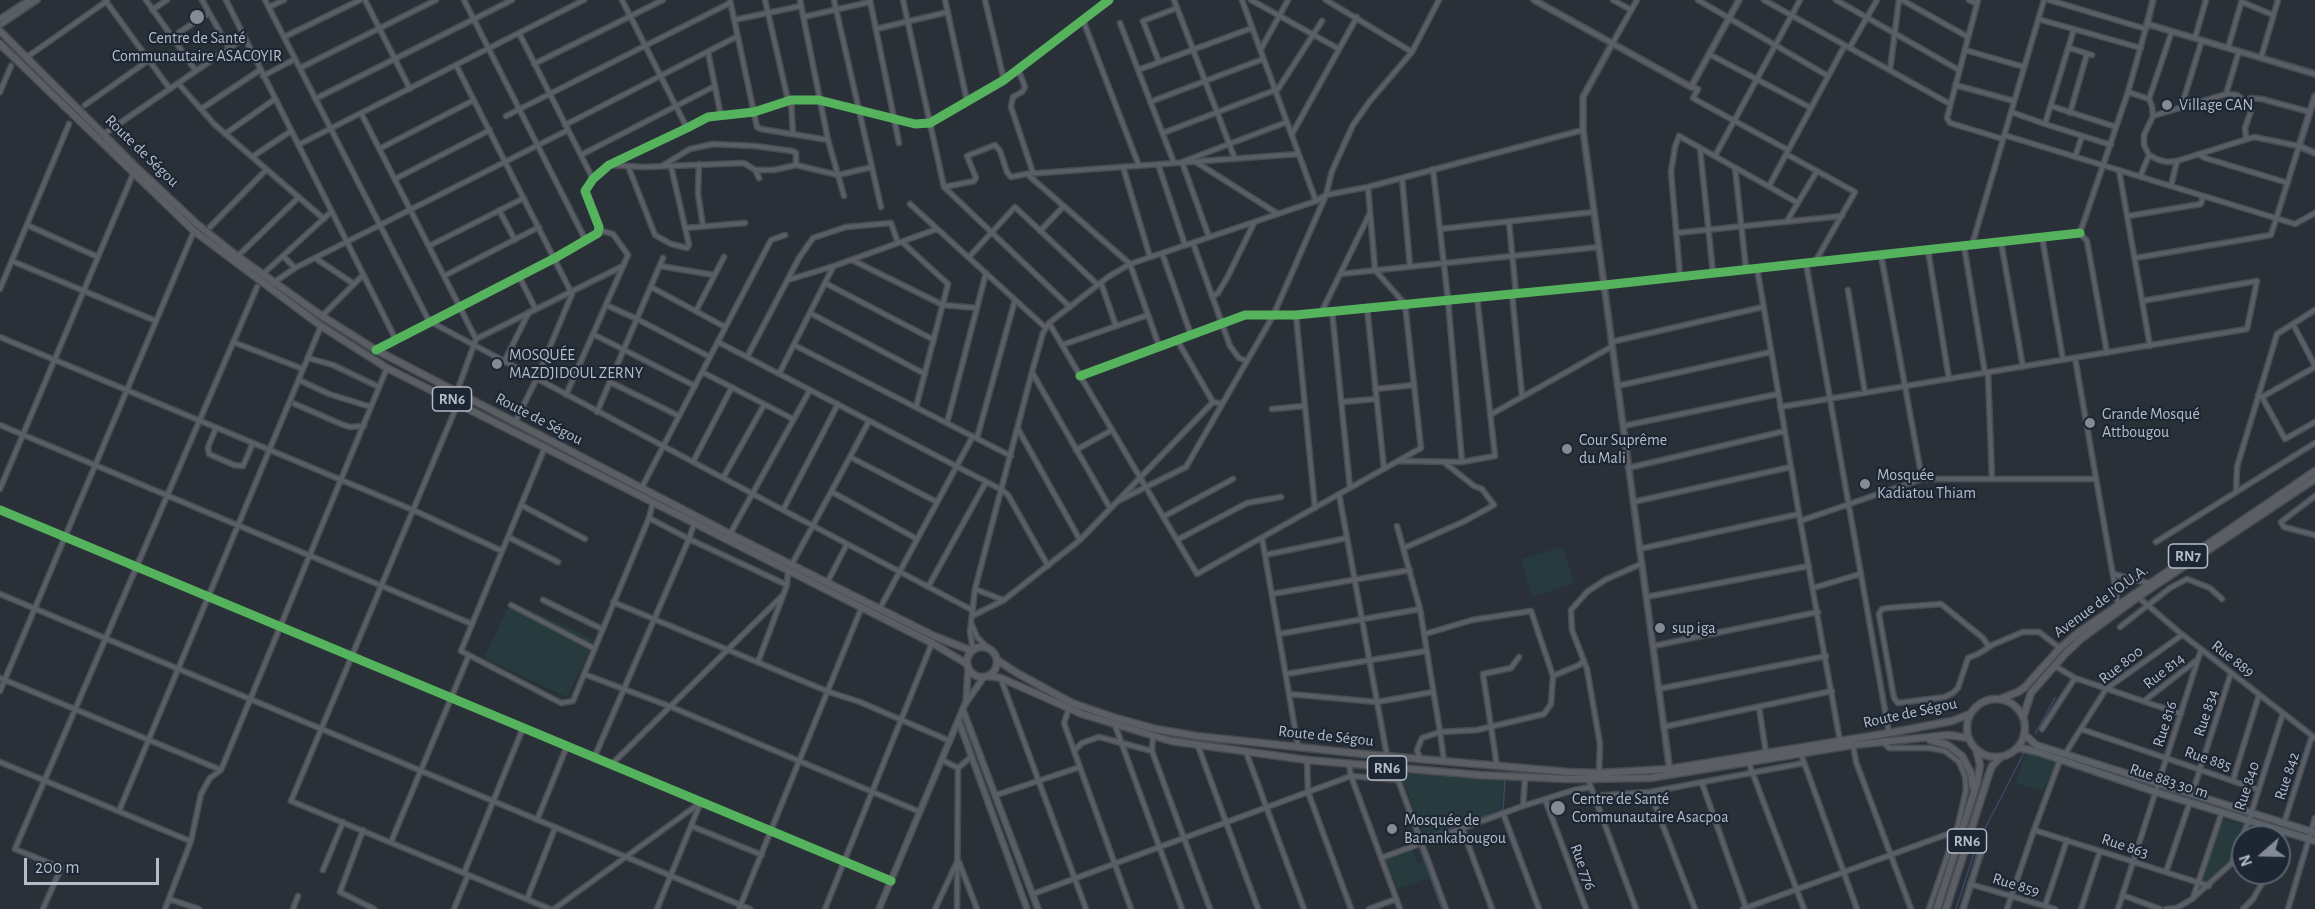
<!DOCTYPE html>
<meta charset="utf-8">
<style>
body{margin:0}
#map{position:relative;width:2315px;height:909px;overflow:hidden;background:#2a3038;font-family:"Alegreya Sans",sans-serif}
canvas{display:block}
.north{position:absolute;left:2231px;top:825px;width:60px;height:60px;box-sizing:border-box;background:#1d2633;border:2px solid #59626f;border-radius:50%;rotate:250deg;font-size:16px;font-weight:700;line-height:24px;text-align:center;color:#b4bcc9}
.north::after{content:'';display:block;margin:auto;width:21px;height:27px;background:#848b96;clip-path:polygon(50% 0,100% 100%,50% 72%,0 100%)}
.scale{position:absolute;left:24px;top:858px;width:135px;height:27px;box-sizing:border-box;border:3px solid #b4bcc9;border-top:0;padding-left:8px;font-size:18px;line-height:21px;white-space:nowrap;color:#b4bcc9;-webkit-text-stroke:4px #1d2633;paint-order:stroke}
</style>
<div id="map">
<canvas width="2315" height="909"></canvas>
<div class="north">N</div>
<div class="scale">200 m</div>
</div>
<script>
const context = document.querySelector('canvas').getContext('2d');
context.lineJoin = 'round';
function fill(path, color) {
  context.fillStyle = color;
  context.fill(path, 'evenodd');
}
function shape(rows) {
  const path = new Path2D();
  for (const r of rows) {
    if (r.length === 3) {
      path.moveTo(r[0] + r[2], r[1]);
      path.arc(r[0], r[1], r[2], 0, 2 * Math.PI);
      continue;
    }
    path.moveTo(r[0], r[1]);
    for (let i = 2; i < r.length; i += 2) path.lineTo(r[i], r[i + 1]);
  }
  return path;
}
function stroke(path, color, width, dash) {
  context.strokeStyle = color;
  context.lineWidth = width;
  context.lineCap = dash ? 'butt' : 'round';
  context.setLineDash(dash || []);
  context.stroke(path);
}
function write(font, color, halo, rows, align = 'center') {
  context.font = font + ' "Alegreya Sans",sans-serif';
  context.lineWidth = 4.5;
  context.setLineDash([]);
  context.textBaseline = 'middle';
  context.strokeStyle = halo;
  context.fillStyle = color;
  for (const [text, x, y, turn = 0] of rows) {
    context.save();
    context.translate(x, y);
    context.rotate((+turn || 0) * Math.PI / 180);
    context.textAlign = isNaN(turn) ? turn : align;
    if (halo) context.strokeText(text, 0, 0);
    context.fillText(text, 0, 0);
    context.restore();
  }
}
const green = shape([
 [1562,547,1574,583,1532,597,1521,559],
 [511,601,594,640,567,697,484,658],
 [2027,750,2057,762,2043,791,2015,783],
 [1400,773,1504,779,1501,809,1425,839],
 [2222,819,2245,825,2230,861,2208,885,2201,881],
 [1412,849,1417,864,1424,862,1429,878,1397,889,1385,857]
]);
const stream = shape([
 [2035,734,2055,698],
 [1424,837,1503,810,1505,778],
 [1419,847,1442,909],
 [1956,909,1977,844,2025,751]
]);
const minor = shape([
 [105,0,170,89],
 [146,0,196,71],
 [202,0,229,48],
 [226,0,395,338],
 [265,0,429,321,783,510,838,404],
 [365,0,410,89],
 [464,0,586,241],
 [622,0,687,128],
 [730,0,757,127,761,129,828,140],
 [765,0,788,100],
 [800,0,828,140,844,196],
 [834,0,881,207],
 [870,0,899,143],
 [903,0,944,187,1070,307],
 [945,0,967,101],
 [985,0,1004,80],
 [1174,0,1235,159],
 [1242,0,1316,201],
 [1251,0,1339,49],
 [1326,0,1412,52],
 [1613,0,1631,10],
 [1698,0,1828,76],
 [1764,0,1950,104],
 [1836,0,1959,70],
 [1902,0,1968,37],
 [1969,0,1977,4],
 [1978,0,1947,118,1950,123,2003,139],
 [2049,0,2146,29],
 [2242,2,2273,15],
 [269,7,284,0],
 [152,10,167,0],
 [803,17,870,2],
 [2038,19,2141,48],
 [734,20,801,6],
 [1083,20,1139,166],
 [1120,23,1174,163],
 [876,29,948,12],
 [2074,29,2045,124,2111,145],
 [519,33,593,179],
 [172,37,209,13],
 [284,37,360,0],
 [2195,38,2206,0],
 [1612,44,1637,0],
 [1850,47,1877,0],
 [2069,48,2092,55],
 [2228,48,2242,0],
 [1261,49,1288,0],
 [1965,50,2024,67],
 [2239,51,2226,94,2237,95,2250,105,2251,111,2245,128,2246,138],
 [708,52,721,116],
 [1709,54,1811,108],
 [27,57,107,1],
 [2261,58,2278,0],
 [1159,62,1143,21,1177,8],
 [534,64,663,0],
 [456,65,572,294,536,380,515,422],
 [300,68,436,0],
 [1018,69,1025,87,1022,92,1013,97,1011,107,1033,173],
 [1138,70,1252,28],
 [1890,70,1899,0],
 [263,76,295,59],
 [178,83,214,124,324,219],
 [1955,85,2014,101],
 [1691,87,1698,89,1693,98,1698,101,1788,150],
 [0,92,11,66],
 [2128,92,2149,99,2152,106,2153,116,2144,135,2144,145,2149,155,2159,160,2167,162,2177,161,2254,137,2299,146,2271,235,2135,258],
 [315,99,512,0],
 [2149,99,2172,31],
 [791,100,793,134],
 [1150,102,1263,59],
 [2247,102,2251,98,2262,99,2310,112],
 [85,105,149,60],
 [2051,106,2116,127],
 [2181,108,2202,40],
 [201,109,260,70],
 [2011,112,2045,124],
 [361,113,476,339],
 [2070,113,2087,54],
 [506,116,730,3],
 [2153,116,2226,94],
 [565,125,738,36],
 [1163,133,1278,89,1322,21],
 [104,134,244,38],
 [225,134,275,99],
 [1292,134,1357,17],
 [2004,135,2295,224,2315,213],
 [298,145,584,0],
 [1700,148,1713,273],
 [379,149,474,100],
 [1786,154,1855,192,1815,262],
 [2198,154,2205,158,2288,183],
 [581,155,715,86],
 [1715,156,1800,0],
 [252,157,291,131],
 [2075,157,2082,136],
 [1196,162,1278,214],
 [699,164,698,194,703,226],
 [1158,164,1185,245],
 [610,165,644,167,744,163,755,170,759,178],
 [628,166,655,235,671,244,687,248,689,245,671,166],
 [662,166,690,149,713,144,755,146,792,151,796,153,796,165],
 [1123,167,1150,257],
 [1735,168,1746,269],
 [1433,169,1448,300,1462,462],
 [755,170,774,170,796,165,838,175,872,167],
 [2119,170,2150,346],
 [1027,174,1130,264,1159,346],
 [2140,177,2149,155],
 [1402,178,1410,266],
 [395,179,490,130],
 [1769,186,1845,45],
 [2171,186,2177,161],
 [944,187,974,181,976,178,967,156,995,145,1000,151,1007,172,1011,177,1026,174,1298,154],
 [910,204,1046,328],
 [499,210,515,240],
 [2128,216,2201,204,2203,196],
 [1787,221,1817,171],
 [1509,222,1516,293],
 [27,225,98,257],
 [210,227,266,170],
 [685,228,745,223],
 [1440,229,1594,212],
 [1040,231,1064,206],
 [1676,233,1842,216],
 [2080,233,2128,92,2147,24],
 [2080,233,2087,241,2107,353],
 [1209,237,1182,162,1287,122],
 [2042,237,2063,360],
 [902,242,948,284,916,407],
 [2001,242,2023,367],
 [1193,243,1230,346,1239,358,1247,361],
 [1972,245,2044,0],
 [429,246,524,198],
 [1964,246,1985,373],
 [1928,250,1949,379],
 [1162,253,1191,335],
 [1881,255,1922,479],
 [238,256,299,197],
 [283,256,295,268,568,130],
 [969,257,1015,207,1098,285],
 [315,258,354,284],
 [852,260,943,305,977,308],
 [12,261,156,321],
 [1806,263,1889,733],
 [660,266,714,275],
 [1757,268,1799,514,1840,741],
 [263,274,331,212],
 [1340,274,1599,247],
 [444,276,539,227],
 [519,276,535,308],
 [1680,276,1671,172,1675,147,1679,136,1798,203],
 [788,280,834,266,937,229],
 [273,283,295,268],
 [825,283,934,340],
 [1101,283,1116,326],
 [651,287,725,327],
 [0,289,69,124],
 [1848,290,1865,393],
 [1512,293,1522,396],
 [1212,297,1218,293,1228,276,1254,223],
 [606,305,637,319,710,357],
 [1367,307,1384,469],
 [696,311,724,257],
 [1322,311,1370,213],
 [1332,311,1350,488],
 [810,313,925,374],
 [1296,315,1315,508],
 [322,316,363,275],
 [1049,323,1197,574,1421,448,1405,304,1375,270,1368,187],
 [2293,324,2315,366],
 [593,334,695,386],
 [0,337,413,510,502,551],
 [1177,340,1213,402,1222,404],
 [233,342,303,369],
 [718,342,1002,490,1008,495,1048,566],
 [1611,342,1763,307],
 [794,345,1011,456],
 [1062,345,1148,315],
 [376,350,555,258,598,233,599,227,585,191,593,179,609,165,687,128,708,117,754,112,791,100,819,100,915,124,930,123,1004,80,1109,0],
 [747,357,799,258,813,238,846,227,891,223,898,243],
 [308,358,333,365,379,387],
 [2075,358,2118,604],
 [504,362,529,312],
 [702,372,793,419],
 [1988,373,1992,479],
 [779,374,833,267],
 [1033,374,1110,508],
 [1080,376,1245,315,1296,315,1605,285,2080,233],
 [299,380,329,394,371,407],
 [610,382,679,416],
 [1617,386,1771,352],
 [1375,389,1414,385],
 [566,395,628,255,613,234,599,230],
 [2258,395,2262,397,2285,439,2315,422],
 [2262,397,2315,367],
 [454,400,476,339,623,266],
 [1341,402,1376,399],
 [458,403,291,801,550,909],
 [295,404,341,424,350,427,364,426],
 [1780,407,2247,329,2257,281,2142,301],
 [1272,409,1305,406],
 [597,412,663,258],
 [1490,415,1611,347],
 [947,423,986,273],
 [0,425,472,624],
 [1623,426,1778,394],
 [216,428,208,447,209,454,234,465,243,466,253,443],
 [1018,429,1080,540],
 [977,438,1015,300],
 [545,447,461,651,561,703,573,701,649,518,653,502],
 [1076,450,1112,430],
 [850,457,869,421],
 [1398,461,1462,462,1495,456,1477,297],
 [693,462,732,387],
 [1628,468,1785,431],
 [723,478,764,405],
 [642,487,771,240,785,235],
 [0,489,133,174],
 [832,492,917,539],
 [2236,492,2237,467,2277,334,2315,310],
 [1339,494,1387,756,1387,768],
 [2315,496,2281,522,2284,527,2315,535],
 [1118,501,1186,467,1273,316,1326,195,1332,171,1353,125,1370,101,1412,52,1439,0],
 [1633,502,1791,467],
 [521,505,585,539],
 [0,510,891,881],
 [783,510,972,610],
 [1163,517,1233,479],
 [1800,521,1922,479,2096,479],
 [694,524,689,539,787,585],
 [1397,526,1420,609,1440,732,1422,738,1417,750,1420,759],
 [730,534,810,390],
 [508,537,558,562],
 [1262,538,1298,746],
 [1177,540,1247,503,1281,497],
 [2156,542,2315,443],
 [1404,548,1465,521,1494,505,1482,489,1474,486,1445,463],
 [1639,549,1799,514],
 [1265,555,1347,538],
 [792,564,850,457,937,502],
 [2113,574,2148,583],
 [827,583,847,544],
 [928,587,986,482],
 [1813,588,1860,574],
 [975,589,1003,600],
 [0,594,750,909],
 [1272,594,1410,570],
 [1646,597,1809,566],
 [2138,597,2179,632,2315,738],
 [543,600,602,629],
 [613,602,829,692,860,702,950,741],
 [511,605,595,649],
 [880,608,973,436],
 [972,616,1004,600,1080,540,1213,402],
 [972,625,977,637,988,648],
 [2120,627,2170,588,2187,579,2210,588,2222,599],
 [1279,634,1420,609],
 [1425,634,1472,620,1531,611,1553,676],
 [1653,646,1818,612],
 [1989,647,1983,638,1941,604,1887,608,1882,609,1879,614,1894,698,1898,703,1945,697,1953,693,1958,688,1968,658,1978,654,1989,647,1992,645,2023,632,2039,632,2061,649],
 [973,649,970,632,975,589,1032,372,1043,333,1049,323,1108,277,1130,264,1316,201,1326,195,1368,187,1583,130],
 [758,662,787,585,788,571],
 [2055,666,2075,678,2181,714],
 [584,674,669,706,920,812],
 [1286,674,1426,651],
 [0,678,221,770],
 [1001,679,1086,909],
 [1658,689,1826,656],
 [0,691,194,231],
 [1289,694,1377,702,1433,692],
 [2144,701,2197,660],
 [1759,707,1766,753],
 [1069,708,1064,723,1131,909],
 [1115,725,1182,909],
 [1663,727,1832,691],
 [2042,729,2075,678],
 [2081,729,2259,790],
 [1153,737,1152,751,1210,909],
 [1883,742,1889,748,1930,748,1945,751,1959,762,1965,776,1966,790,1958,825,1929,909],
 [1853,745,1856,762,1911,909],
 [1198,746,1258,909],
 [1074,751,1082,743,1099,737,1152,751],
 [1246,752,1304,909],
 [1801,754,1857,909],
 [2065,754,2106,689,2182,635],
 [594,758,689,539,649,518],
 [942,760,958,768,957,909],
 [1307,760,1308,792,1351,909],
 [1444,761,1440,732,1477,730,1544,714,1551,704,1553,676,1579,665,1584,660],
 [1748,761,1804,909],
 [0,762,190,841],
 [1349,764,1351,776,1400,909],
 [611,765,783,595],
 [1497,766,1483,674,1511,668,1519,657],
 [958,768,971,757],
 [1394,769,1446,909],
 [1599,773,1600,744,1587,669,1572,630,1571,610,1587,592,1605,580,1641,564],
 [1588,779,1636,909],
 [2233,780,2259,695],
 [1702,783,1746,908],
 [1650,792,1695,909],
 [2192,794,2231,673],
 [996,795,1080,767],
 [1594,796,1650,792,1804,763],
 [1545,799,1586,909],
 [1523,806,1525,778],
 [119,811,321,326],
 [1503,813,1539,909],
 [537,820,567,746],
 [2284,823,2312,736],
 [691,826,762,855],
 [1462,828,1492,909],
 [363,830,340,892,374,909],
 [2034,830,2209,886],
 [391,842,469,655],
 [2279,843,2283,831],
 [1381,858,1523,806,1574,790,1591,787],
 [959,862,977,909],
 [323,870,343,822],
 [2166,872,2190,802],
 [464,873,523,728],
 [1970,884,2055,909],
 [1033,894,1351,776,1399,780],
 [2122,895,2160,909],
 [2193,898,2222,812],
 [169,899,199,909],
 [527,899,555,828],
 [2045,906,2067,840],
 [43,909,61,868,15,849,257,287],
 [165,909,191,841,201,794,210,778,221,770,387,368],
 [293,909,298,896],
 [454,909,468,875],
 [554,909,700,803],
 [657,909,700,804],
 [739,909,861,609],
 [825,909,932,643],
 [935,909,957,862],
 [1369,909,1396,899],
 [1743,909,1956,831],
 [2007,909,2034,830,2060,760],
 [2081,909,2100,851],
 [2118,909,2201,650],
 [2166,909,2177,908],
 [2175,909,2192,899,2231,864,2249,820,2283,713],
 [2243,909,2253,899,2268,873],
 [2288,909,2315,818]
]);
const tertiary = shape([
 [1534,0,1691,87,1739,0],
 [2153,0,2147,24,2315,74],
 [0,19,29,0],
 [0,25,37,0],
 [1612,44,1583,97,1583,130,1670,772],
 [2315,96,2299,146,2315,153],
 [1963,909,1981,852]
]);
const secondary = shape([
 [966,703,968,669],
 [963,710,1038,909],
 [959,722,1027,909],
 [879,909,965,704,984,677]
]);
const primary = shape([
 [2024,734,2036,745,2315,833],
 [2016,749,2021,748,2038,752,2156,792,2315,841]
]);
const trunk = shape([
 [0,31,136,167,197,224,237,256,322,316,376,350,730,534,934,636,972,651],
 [0,44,194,231,321,326,387,368,932,643,967,664],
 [982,662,15],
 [997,660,1017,673,1072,703,1116,718,1156,729,1196,736,1363,754,1568,772,1599,773,1669,769,1889,733,1952,721,1970,714],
 [987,676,1001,678,1082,714,1171,741,1307,760,1480,775,1568,779,1650,778,1853,745,1949,735,1968,738],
 [1996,728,29],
 [2000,699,2018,692,2025,687,2060,648,2079,632,2315,471],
 [2023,718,2031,693,2065,654,2082,638,2138,597,2315,479],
 [1930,740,1948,745,1962,756,1971,773,1973,787],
 [1937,909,1977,783,1980,765,1976,749],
 [1946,909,1989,774,1992,766,2001,757]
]);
const cycleway = shape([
 [376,350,555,258,598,233,599,227,585,191,593,179,609,165,687,128,708,117,754,112,791,100,819,100,915,124,930,123,1004,80,1109,0],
 [1080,376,1245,315,1296,315,1605,285,2080,233],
 [0,510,891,881]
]);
const markers = [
 [197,17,8,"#848b96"],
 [2167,105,6,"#848b96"],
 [497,364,6,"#848b96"],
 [2090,423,6,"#848b96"],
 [1567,449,6,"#848b96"],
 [1865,484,6,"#848b96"],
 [1660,628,6,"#848b96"],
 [1558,808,8,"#848b96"],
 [1392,829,6,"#848b96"]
];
const shields = [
 [452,399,39],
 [2188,556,39],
 [1387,768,39],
 [1967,841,39]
];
const shieldNames = [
 ["RN6",452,399],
 ["RN7",2188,556],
 ["RN6",1387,768],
 ["RN6",1967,841]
];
const poiNames = [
 ["Centre de Santé",197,38,"center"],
 ["Communautaire ASACOYIR",197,56,"center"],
 ["Village CAN",2179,105],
 ["MOSQUÉE",509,355],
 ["MAZDJIDOUL ZERNY",509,373],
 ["Grande Mosqué",2102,414],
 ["Attbougou",2102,432],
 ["Cour Suprême",1579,440],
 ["du Mali",1579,458],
 ["Mosquée",1877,475],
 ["Kadiatou Thiam",1877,493],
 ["sup iga",1672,628],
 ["Centre de Santé",1572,799],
 ["Communautaire Asacpoa",1572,817],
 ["Mosquée de",1404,820],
 ["Banankabougou",1404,838]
];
const streetNames = [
 ["Route de Ségou",142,151,44],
 ["Route de Ségou",539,419,27],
 ["Avenue de l'O.U.A.",2101,601,-36],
 ["Rue 889",2233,659,38],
 ["Rue 800",2121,665,-38],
 ["Rue 814",2164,671,-38],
 ["Route de Ségou",1910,713,-12],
 ["Rue 834",2206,713,-72],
 ["Rue 816",2165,724,-72],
 ["Route de Ségou",1326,736,6],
 ["Rue 885",2208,759,19],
 ["Rue 842",2287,776,-72],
 ["Rue 883 30 m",2169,781,18],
 ["Rue 840",2247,786,-72],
 ["Rue 863",2125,846,18],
 ["Rue 776",1583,867,70],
 ["Rue 859",2016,885,17]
];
fill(green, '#273a3e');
stroke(stream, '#384963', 1.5);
stroke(minor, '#484c53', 7);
stroke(tertiary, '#484c53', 8);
stroke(secondary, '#484c53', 8);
stroke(primary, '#484c55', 9);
stroke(trunk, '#474c53', 9);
stroke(minor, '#5a5e66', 4);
stroke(tertiary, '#5a5e66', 4.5);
stroke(secondary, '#595d64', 5);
stroke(primary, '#5c6168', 6);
stroke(trunk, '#5b5f64', 6);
stroke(cycleway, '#56b35d', 9);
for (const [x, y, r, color] of markers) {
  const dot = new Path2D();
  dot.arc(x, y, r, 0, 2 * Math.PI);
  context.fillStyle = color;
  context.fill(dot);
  stroke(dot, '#1d2633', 2);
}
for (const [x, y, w] of shields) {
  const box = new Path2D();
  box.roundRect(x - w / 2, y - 12, w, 24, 4.5);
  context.fillStyle = '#1d2633';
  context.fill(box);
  stroke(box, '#b4bcc9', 1.5);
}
write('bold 15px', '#b4bcc9', null, shieldNames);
write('16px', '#b4bcc9', '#1d2633', poiNames, 'left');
write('16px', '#b4bcc9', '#1d2633', streetNames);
</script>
